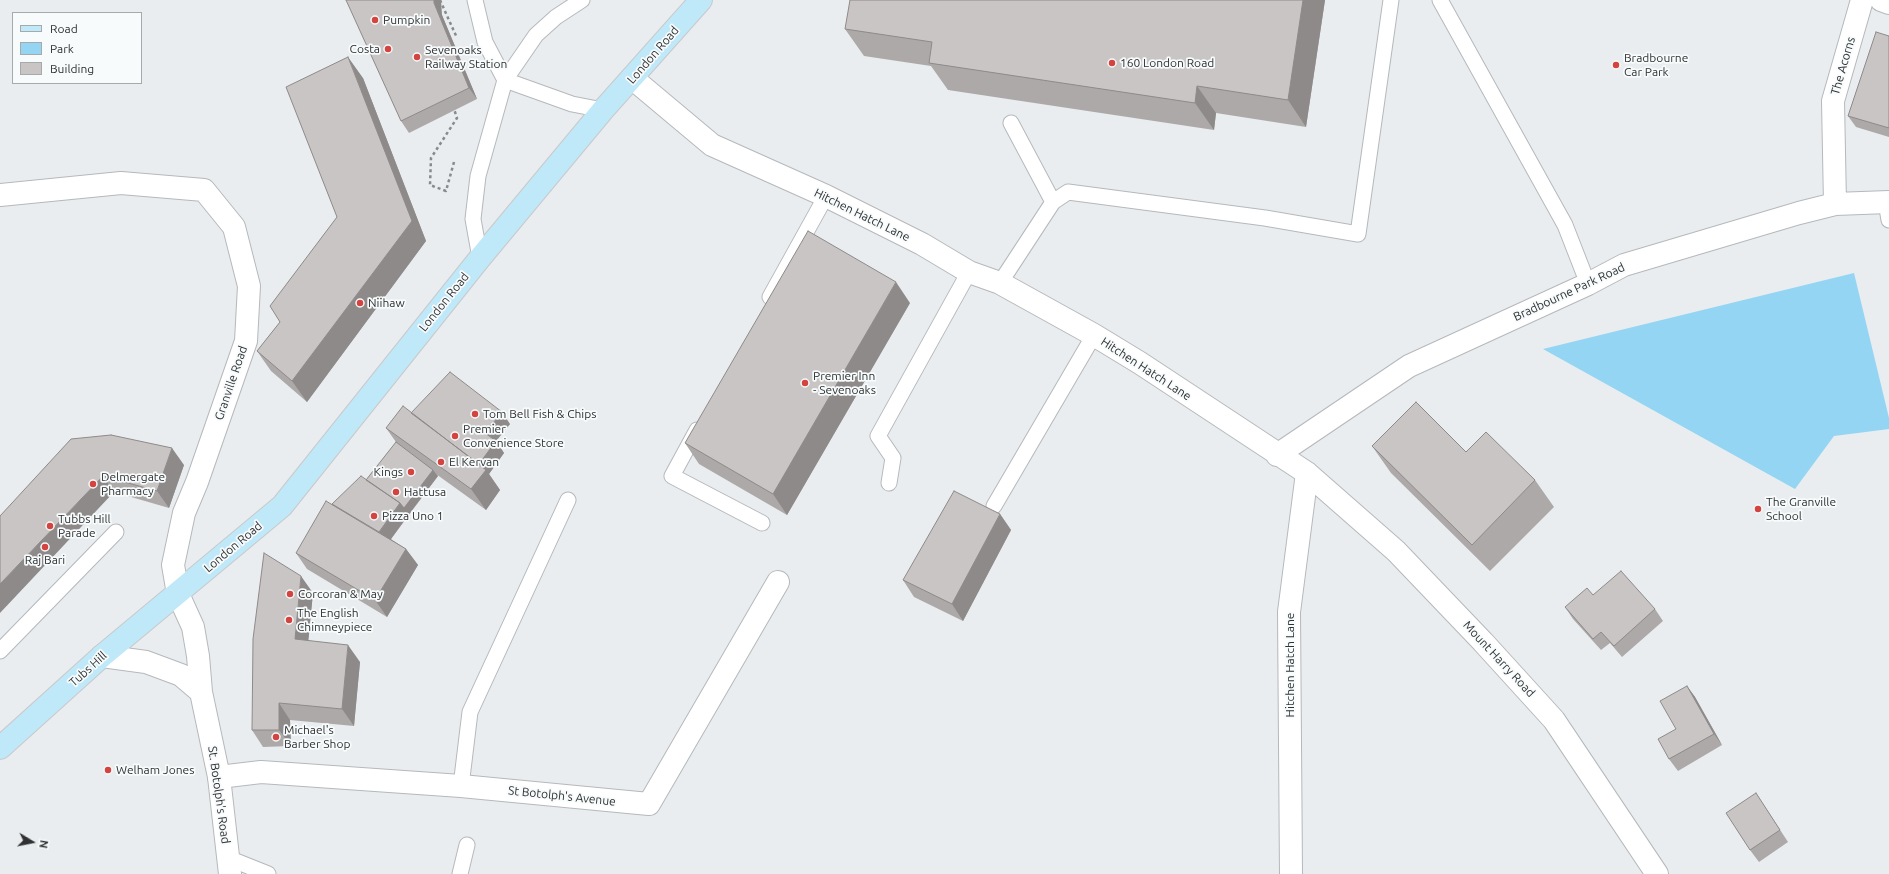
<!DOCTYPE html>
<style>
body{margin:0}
#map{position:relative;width:1889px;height:874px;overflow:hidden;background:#e9edef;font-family:Ubuntu,sans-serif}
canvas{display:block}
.legend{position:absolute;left:12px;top:12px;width:130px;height:72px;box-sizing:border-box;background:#f7fbfc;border:1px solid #a7aaab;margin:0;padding:5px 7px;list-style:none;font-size:12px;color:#303132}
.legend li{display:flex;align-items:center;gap:8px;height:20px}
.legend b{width:20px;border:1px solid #a7aaab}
.north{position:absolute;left:12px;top:822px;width:40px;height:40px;-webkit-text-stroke:3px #f7fbfc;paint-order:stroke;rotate:100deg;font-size:11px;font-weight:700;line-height:16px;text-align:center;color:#303132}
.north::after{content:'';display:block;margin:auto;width:14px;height:18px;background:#303132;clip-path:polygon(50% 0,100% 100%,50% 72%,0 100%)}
</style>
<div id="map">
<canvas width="1889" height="874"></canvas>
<ul class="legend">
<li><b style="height:5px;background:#bfe8f9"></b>Road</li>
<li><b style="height:11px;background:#93d5f3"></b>Park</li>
<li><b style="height:11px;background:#c9c5c4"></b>Building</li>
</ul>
<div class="north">N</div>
</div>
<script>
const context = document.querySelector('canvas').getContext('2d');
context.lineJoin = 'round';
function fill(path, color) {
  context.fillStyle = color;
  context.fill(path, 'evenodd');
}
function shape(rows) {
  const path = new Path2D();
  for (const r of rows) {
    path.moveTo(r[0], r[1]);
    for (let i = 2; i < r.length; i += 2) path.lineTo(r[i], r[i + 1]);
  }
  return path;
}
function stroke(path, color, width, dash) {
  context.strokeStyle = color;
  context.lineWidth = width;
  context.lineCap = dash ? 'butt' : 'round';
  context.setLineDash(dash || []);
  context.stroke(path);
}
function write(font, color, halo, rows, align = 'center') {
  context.font = font + ' Ubuntu,sans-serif';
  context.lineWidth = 3.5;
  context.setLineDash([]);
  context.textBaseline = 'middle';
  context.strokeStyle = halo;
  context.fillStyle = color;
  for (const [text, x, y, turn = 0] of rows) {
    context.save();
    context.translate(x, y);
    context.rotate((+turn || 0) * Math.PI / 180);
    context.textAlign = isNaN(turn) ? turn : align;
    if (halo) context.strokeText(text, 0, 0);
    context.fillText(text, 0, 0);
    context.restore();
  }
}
const green = shape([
 [1854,273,1889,418,1889,429,1834,436,1795,489,1543,349]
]);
const path = shape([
 [440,0,457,38],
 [454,162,446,191,430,185,431,158,457,118,454,109]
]);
const service = shape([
 [475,0,485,42,505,80,572,104,603,110],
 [1440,0,1565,225,1588,284],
 [1011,123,1053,202],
 [1886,202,1889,220],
 [480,258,473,219,478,176,505,80,536,35,556,17,582,0],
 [1000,283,1053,202,1068,192,1265,218,1358,234,1391,0],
 [770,297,826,196],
 [697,430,672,476,762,523],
 [889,483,893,458,878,436,969,272],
 [994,506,1094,335],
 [0,651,116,532],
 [461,786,470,712,568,500],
 [228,858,268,874],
 [460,874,467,845]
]);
const minor = shape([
 [1881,0,1889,3],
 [632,78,712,145,826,196,922,244,969,272,1000,283,1094,335,1140,363,1307,473,1396,551,1483,642,1554,720,1657,874],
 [0,195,121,183,204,190,234,227,249,286,246,341,197,482,184,513,173,565,178,594],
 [1835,204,1833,101,1862,0],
 [1277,455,1409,366,1588,284,1624,265,1799,213,1835,204,1889,202],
 [219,777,261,772,461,786,649,804,778,582],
 [1291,874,1289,612,1307,473]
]);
const secondary = shape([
 [178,594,193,627,198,656,201,692,219,777,230,874],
 [102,656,146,662,181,675,201,692]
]);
const primary = shape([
 [0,748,102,656,282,506,480,258,603,110,701,0]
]);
const wall = shape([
 [1325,0,1306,127,1216,113,1214,130,948,90,931,66,864,56,845,29],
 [442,15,477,99,409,133,401,121],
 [1889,36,1889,137,1856,127,1848,116],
 [363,78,426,241,307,402,271,371,257,351,280,322,337,217],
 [910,303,787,515,699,464,685,443],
 [411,413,510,424,496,441,504,453,489,474,500,490,486,510,436,474,438,476,391,539,406,549,418,565,387,617,307,569,296,553,332,504,366,480,396,442,386,428],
 [71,439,184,465,169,508,114,492],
 [1372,446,1466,452,1535,480,1554,507,1490,571,1391,473],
 [1000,514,1011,530,963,621,914,597,903,580],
 [313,593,308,640,360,662,354,726,290,720,291,746,263,747,252,730],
 [1593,595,1655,609,1663,621,1622,657,1610,643,1601,650,1573,619,1565,607],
 [1687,686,1695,697,1722,745,1678,771,1669,759],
 [1756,793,1788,842,1759,862,1750,850]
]);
const shadedWall = shape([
 [434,0,441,0,442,15,477,99,469,88,434,3],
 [1303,0,1325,0,1306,127,1288,100],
 [348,57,363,78,426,241,307,402,292,381,412,221],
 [1197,86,1216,113,1214,130,1195,103],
 [896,282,910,303,787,515,773,494],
 [502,412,510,424,496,441,504,453,489,474,500,490,486,510,471,489,485,433],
 [172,448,184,465,169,508,157,491],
 [433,470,438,476,409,514,404,508],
 [103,476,114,492,0,613,0,584],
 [400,503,409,514,386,546,378,534],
 [1000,514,1011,530,963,621,952,604],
 [406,549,418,565,387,617,375,600],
 [301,576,313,593,307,655,295,639],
 [348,645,360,662,354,726,342,709],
 [1687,686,1695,697,1722,745,1714,734],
 [279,703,290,720,291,746,279,730]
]);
const building = shape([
 [346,0,434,0,434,3,469,88,401,121,346,0],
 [850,0,1303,0,1288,100,1197,86,1195,103,929,63,932,42,845,29,850,0],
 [1876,32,1889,36,1889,128,1848,116,1876,32],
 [348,57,412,221,292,381,257,351,280,322,270,306,337,217,286,87,348,57],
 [808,231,896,282,773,494,685,443,808,231],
 [450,372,502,412,485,433,496,441,479,464,411,413,450,372],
 [1416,402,1466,452,1486,432,1535,480,1472,545,1372,446,1416,402],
 [403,406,486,470,471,489,386,428,403,406],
 [111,435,172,448,157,491,103,476,0,584,0,516,71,439,111,435],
 [396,442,433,470,404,508,400,503,366,480,396,442],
 [361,476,400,503,379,532,332,504,361,476],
 [954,491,1000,514,952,604,903,580,954,491],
 [326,501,406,549,375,600,296,553,326,501],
 [264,553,301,576,295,639,348,645,342,709,279,703,279,730,252,730,253,639,264,553],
 [1621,571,1655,609,1614,646,1601,632,1593,639,1565,607,1587,588,1593,595,1621,571],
 [1687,686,1714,734,1669,759,1658,739,1676,729,1660,701,1687,686],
 [1756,793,1780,830,1750,850,1726,813,1756,793]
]);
const markers = [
 [375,20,4,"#d34441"],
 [388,49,4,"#d34441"],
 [417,57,4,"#d34441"],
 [1112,63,4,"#d34441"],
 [1616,65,4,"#d34441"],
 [360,303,4,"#d34441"],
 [805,383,4,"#d34441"],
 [475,414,4,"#d34441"],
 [455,436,4,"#d34441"],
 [441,462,4,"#d34441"],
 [411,472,4,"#d34441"],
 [93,484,4,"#d34441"],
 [396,492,4,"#d34441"],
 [1758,509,4,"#d34441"],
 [374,516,4,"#d34441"],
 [50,526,4,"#d34441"],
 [45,547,4,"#d34441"],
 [290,594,4,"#d34441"],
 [289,620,4,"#d34441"],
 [276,737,4,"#d34441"],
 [108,770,4,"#d34441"]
];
const poiNames = [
 ["Pumpkin",383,20],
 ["Costa",380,49,"right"],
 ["Sevenoaks",425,50],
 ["Railway Station",425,64],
 ["Bradbourne",1624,58],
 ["Car Park",1624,72],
 ["160 London Road",1120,63],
 ["Niihaw",368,303],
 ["Premier Inn",813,376],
 ["- Sevenoaks",813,390],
 ["Tom Bell Fish & Chips",483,414],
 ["Premier",463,429],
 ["Convenience Store",463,443],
 ["El Kervan",449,462],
 ["Kings",403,472,"right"],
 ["Delmergate",101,477],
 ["Pharmacy",101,491],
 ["Hattusa",404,492],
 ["The Granville",1766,502],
 ["School",1766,516],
 ["Pizza Uno 1",382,516],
 ["Tubbs Hill",58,519],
 ["Parade",58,533],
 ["Raj Bari",45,560,"center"],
 ["Corcoran & May",298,594],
 ["The English",297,613],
 ["Chimneypiece",297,627],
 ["Michael's",284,730],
 ["Barber Shop",284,744],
 ["Welham Jones",116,770]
];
const streetNames = [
 ["London Road",653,55,-49],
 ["The Acorns",1843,66,-74],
 ["Hitchen Hatch Lane",862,215,26],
 ["Bradbourne Park Road",1569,292,-25],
 ["London Road",444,302,-51],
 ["Hitchen Hatch Lane",1146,369,33],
 ["Granville Road",231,383,-71],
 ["London Road",233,547,-40],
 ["Mount Harry Road",1499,659,47],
 ["Hitchen Hatch Lane",1290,665,-90],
 ["Tubs Hill",88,669,-42],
 ["St. Botolph's Road",219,795,82],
 ["St Botolph's Avenue",562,796,6]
];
fill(green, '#93d5f3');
stroke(service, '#b5b9bb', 17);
stroke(minor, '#b5b9bb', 24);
stroke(secondary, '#b5b9bb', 24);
stroke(primary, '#c9c9ca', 24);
stroke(path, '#888b8c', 2.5, [3, 3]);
stroke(service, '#fff', 15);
stroke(minor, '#fff', 22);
stroke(secondary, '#fff', 22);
stroke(primary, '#bfe8f9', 22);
fill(wall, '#ada9a9');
fill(shadedWall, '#8d8a89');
fill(building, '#c9c5c4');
stroke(building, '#8d8a89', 1);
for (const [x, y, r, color] of markers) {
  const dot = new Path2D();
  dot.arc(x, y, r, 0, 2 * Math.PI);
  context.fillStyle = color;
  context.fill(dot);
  stroke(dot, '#f7fbfc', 1.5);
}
write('12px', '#303132', '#f7fbfc', poiNames, 'left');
write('12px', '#303132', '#f7fbfc', streetNames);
</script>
